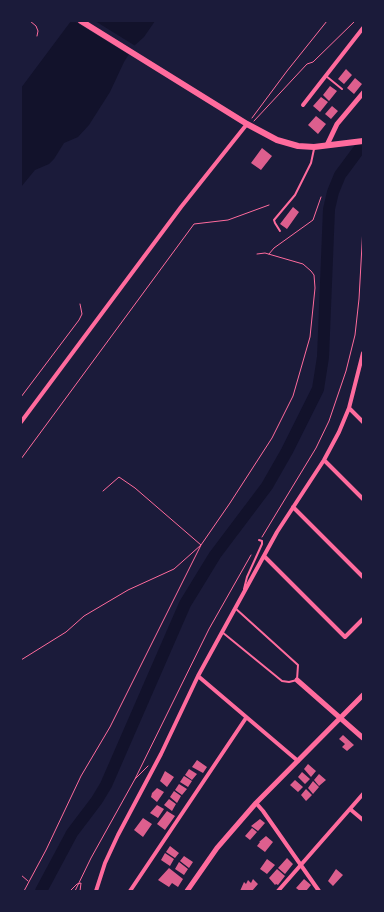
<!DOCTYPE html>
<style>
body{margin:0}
#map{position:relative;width:384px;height:912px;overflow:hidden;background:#1b1b3a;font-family:"Archivo Narrow",sans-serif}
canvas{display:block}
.frame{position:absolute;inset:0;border:22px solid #1b1b3a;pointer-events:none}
</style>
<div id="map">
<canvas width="384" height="912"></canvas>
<div class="frame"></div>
</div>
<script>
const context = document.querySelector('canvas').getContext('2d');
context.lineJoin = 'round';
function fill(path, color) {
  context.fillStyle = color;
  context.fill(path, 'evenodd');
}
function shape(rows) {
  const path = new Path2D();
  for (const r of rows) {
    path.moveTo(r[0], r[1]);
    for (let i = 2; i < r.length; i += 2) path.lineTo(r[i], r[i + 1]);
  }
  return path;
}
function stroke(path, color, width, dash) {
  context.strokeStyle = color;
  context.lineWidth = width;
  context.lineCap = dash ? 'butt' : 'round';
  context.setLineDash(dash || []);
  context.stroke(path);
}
const water = shape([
 [71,21,155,21,144,37,134,46,124,62,110,92,89,125,78,137,64,143,54,159,49,164,35,170,21,187,21,88]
]);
const pier = shape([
 [74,21,95,21,137,47,131,56]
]);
const river = shape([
 [41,891,72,833,97,800,106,785,185,604,215,555,267,486,287,451,318,389,323,357,329,209,333,192,340,175,363,144]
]);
const building = shape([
 [346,69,352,75,344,84,338,79],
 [355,78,362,84,354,94,347,88],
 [330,86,337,91,329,101,323,95],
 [321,97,328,102,320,112,313,106],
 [332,106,338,111,331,119,325,114],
 [316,116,326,124,318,134,308,125],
 [262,148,272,156,261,170,251,163],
 [293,207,299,212,287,229,280,224],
 [343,735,354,745,347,751,342,747,345,744,339,739],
 [197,760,207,767,203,773,192,767],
 [308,764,316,771,311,777,304,769],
 [189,769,197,774,192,780,185,775],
 [165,771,174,777,167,787,160,781],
 [302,772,310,779,305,784,298,777],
 [319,774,326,780,319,786,314,780],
 [184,776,192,781,188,787,180,782],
 [295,780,303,787,298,792,290,785],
 [313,781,319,787,313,794,308,788],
 [179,784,187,789,182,795,175,790],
 [157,788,164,792,157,802,151,797,152,793],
 [306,789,312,795,306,801,301,795],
 [174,791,181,796,177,803,170,797],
 [169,799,176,804,172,811,164,805],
 [157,805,164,809,158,818,150,813],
 [167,811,175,816,165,830,157,824],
 [143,818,152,824,143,837,134,830],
 [260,819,265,823,258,831,251,826],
 [252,828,257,832,250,840,245,836],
 [266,836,273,842,265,852,257,846,260,842,259,842],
 [170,846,179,853,175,858,166,852],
 [165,853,174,859,170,866,161,860],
 [184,856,193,862,189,868,180,861],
 [287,858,293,864,285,874,278,868],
 [267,859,275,865,267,874,260,869],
 [179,862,188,869,184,875,175,869],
 [169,868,183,879,178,887,172,883,169,887,158,880],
 [277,869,285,876,278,885,276,884,275,885,269,878],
 [336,869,343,875,333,886,328,881],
 [253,879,258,884,252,891,240,891,244,882,246,884,248,880,251,883],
 [304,879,311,885,306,891,300,891,296,888]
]);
const path = shape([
 [30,21,36,26,38,31,37,36],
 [252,118,287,71,327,21],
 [254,121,307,64,313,62,355,21],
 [269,254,274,248,313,220,321,197],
 [21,397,79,320,82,314,80,304],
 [21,459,194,224,228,220,269,205],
 [262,537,316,448,329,421,346,371,355,335,359,299,363,227],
 [21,660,66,632,84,616,128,590,174,569,201,545,135,488,119,477,103,491],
 [135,779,209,629,251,555],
 [21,875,28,881],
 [24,891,46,850,81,776,110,727,201,545,230,503,272,438,293,396,310,337,315,288,314,275,311,271,303,264,265,253,257,254],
 [70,891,77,884,81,883,80,891],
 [75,891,91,858,135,779,148,766]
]);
const service = shape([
 [326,76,342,89],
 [280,231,275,223,274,220,295,195,311,163,314,149],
 [244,589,247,577,262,544,262,541,259,540],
 [222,632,282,681,289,682,297,680,298,665,235,608]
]);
const minor = shape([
 [303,105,363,28],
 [349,408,363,422],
 [21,422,181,207,247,124],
 [324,460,363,499],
 [293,507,363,577],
 [264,556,345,637,363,619],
 [198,676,298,761],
 [256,803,263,811,319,891],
 [350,809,363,820],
 [96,891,105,863,118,835,161,754,198,676,277,532,324,460,339,432,349,408,363,353],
 [130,891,246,718],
 [278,891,363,794]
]);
const tertiary = shape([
 [327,145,337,124,363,93],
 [297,680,363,738],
 [187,891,217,848,256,803,363,695]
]);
const primary = shape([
 [81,21,247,124,277,140,298,146,314,147,363,141]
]);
fill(water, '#12122b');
fill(pier, '#1b1b3a');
stroke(river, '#12122b', 12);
fill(building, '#dd5f8e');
stroke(path, '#ff6b9d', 1);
stroke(service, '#ff6b9d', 2);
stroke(minor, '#ff6b9d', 4);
stroke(tertiary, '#ff6b9d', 5);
stroke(primary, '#ff6b9d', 6);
</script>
